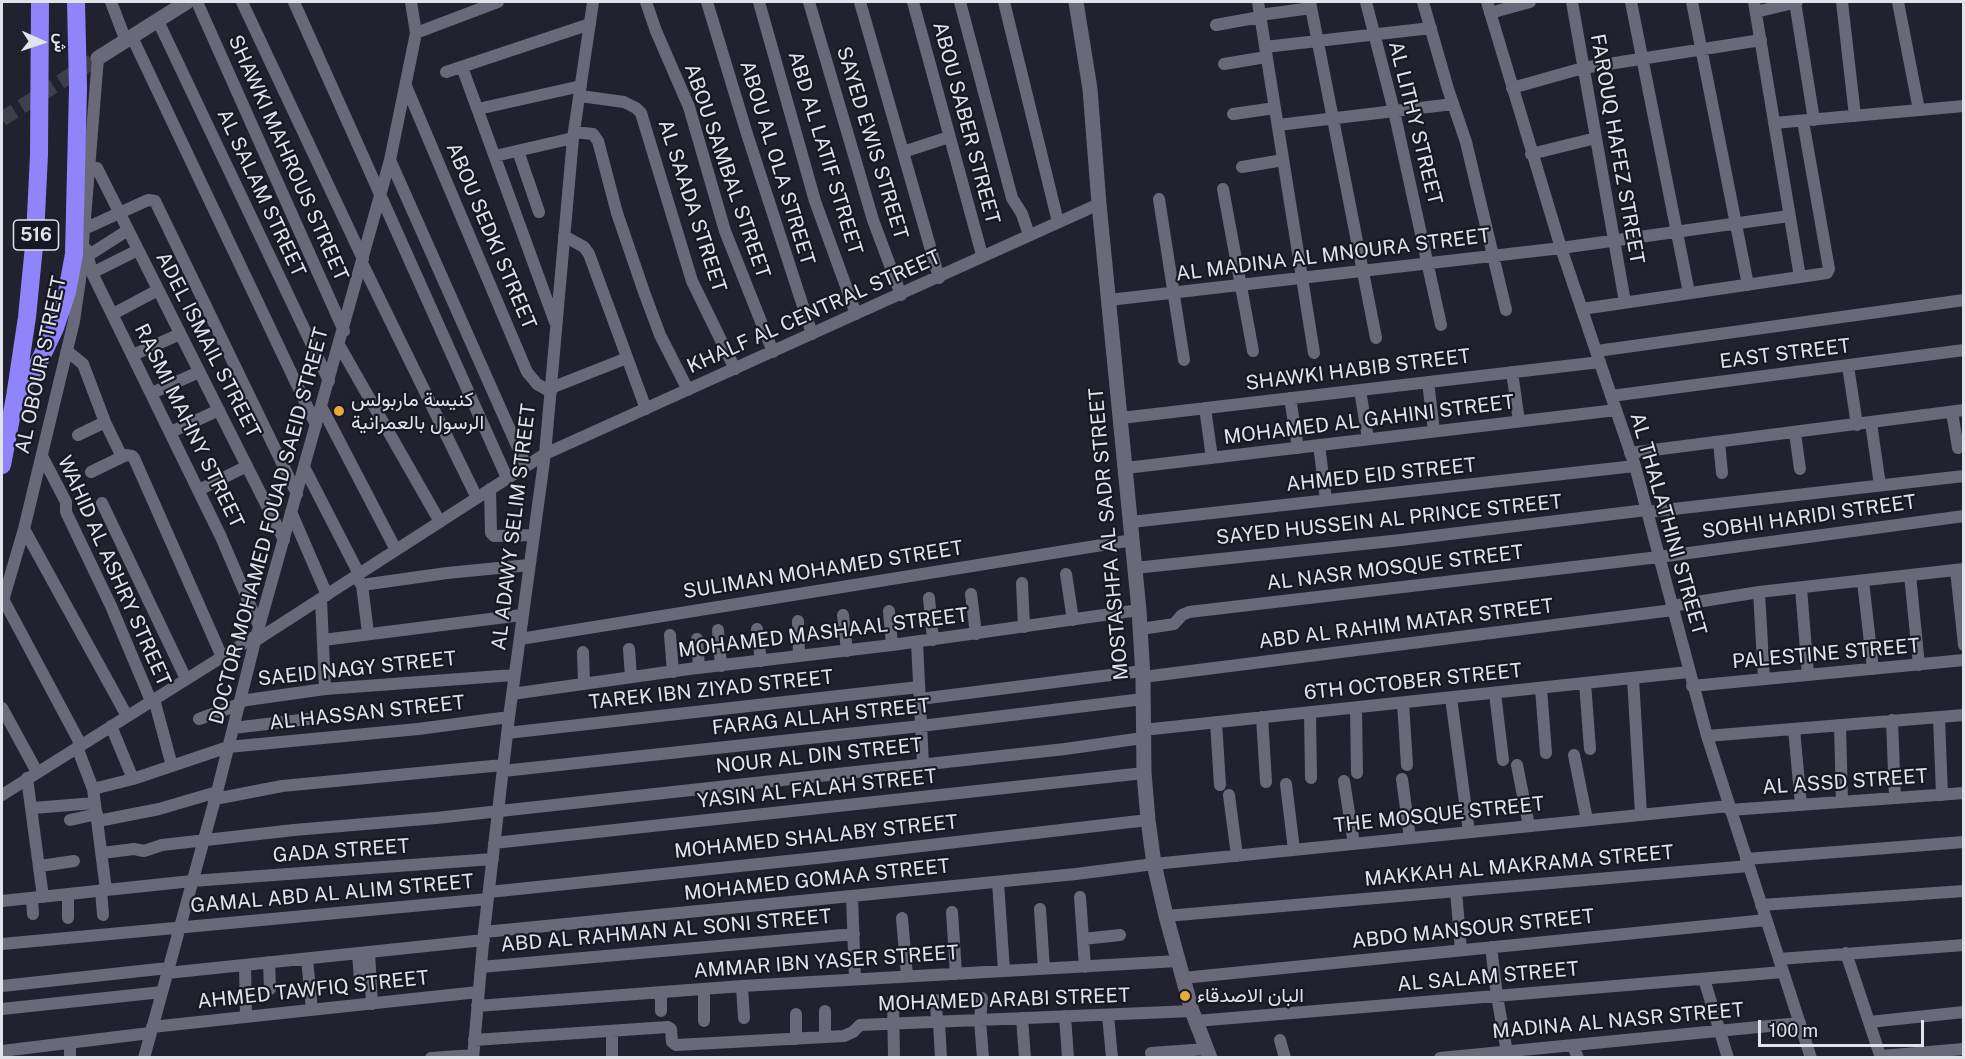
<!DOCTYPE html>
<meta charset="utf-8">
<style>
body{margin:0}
#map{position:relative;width:1965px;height:1059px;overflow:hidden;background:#22212f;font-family:"Public Sans",Vazirmatn,sans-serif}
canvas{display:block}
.frame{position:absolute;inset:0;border:3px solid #e2e2eb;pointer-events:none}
.north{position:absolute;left:12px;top:12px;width:60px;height:60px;-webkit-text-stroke:4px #181825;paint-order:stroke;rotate:93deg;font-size:16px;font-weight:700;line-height:24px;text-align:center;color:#e2e2eb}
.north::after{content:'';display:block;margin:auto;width:21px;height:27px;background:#e2e2eb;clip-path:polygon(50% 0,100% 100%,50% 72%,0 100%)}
.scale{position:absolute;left:1758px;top:1020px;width:166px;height:27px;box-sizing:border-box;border:3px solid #e2e2eb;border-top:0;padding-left:8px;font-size:18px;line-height:21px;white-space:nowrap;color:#e2e2eb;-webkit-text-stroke:4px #181825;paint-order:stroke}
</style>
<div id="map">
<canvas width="1965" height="1059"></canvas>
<div class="frame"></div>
<div class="north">ش</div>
<div class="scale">100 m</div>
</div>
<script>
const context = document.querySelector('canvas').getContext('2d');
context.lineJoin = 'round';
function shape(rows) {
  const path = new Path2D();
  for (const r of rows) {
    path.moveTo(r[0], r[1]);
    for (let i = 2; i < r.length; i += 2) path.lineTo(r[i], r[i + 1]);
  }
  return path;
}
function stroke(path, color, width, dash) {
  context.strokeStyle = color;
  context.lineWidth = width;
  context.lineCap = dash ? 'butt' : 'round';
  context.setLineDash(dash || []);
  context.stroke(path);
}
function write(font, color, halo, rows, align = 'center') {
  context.font = font + ' "Public Sans",Vazirmatn,sans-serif';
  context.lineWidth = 4.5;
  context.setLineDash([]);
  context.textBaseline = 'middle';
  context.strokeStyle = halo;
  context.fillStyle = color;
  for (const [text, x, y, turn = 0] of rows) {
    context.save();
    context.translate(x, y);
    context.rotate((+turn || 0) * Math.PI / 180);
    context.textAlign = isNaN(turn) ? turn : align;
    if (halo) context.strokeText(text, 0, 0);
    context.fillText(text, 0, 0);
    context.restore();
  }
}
const tertiaryTunnel = shape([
 [2,119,98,58]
]);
const minor = shape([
 [111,2,126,41],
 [197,2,344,331],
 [242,2,363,259],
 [294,2,507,478],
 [646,2,656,31,689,107,725,231,773,352],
 [707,2,747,134,812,334],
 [759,2,815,201,856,314],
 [809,2,873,220,901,295],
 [860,2,939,278],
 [913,2,982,255],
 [960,2,1012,198,1022,214,1029,235],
 [1004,2,1058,222],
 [1258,2,1314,353],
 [1310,2,1376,338],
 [1366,2,1394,111,1441,325],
 [1423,2,1448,89,1466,142,1506,310],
 [1487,2,1561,248,1635,466,1707,736,1811,1058],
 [1572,2,1625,302],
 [1631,2,1689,293],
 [1692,2,1748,285],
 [1754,2,1800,277],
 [1795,2,1814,120],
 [1842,2,1855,116],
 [1898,2,1919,110],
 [1756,12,1797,2],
 [1490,13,1530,2],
 [1260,15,1311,8],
 [158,21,329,381],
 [1216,25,1260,17],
 [416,33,498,2],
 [132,37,316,425],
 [1265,47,1431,28],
 [1224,64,1266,57],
 [462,67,555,322],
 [446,72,590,24],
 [406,86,527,372,537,384,551,392],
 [1512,88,1583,68,1761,40],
 [580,96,624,102,636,108,641,113,692,281,735,369],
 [478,109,581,86],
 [1233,114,1275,108],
 [1774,123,1964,106],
 [1278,125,1453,104],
 [574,132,593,134,598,141,617,213,644,292,660,335,688,390],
 [518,151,539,212],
 [903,152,949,137],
 [1531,154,1596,138],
 [495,156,573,138],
 [390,160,526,466],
 [1242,167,1283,160],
 [97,168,284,540],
 [1223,189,1253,351],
 [1159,199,1184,360],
 [84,229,148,200,155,201,297,494],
 [564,236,584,247,589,254,646,409],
 [86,249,92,273,221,537,259,626],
 [89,255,128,230],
 [362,263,477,498],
 [92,273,138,250],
 [1109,300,1561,248,1789,216],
 [1582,309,1827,273,1829,269,1803,121],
 [113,314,158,290],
 [339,345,440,522],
 [67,351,83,364,105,422,122,457],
 [1597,351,1964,300],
 [133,355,180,334],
 [1848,366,1857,425],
 [1512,372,1519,421],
 [1428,382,1434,431],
 [551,388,627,358],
 [1360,390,1368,439],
 [152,393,199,372],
 [1611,396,1964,350],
 [1290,398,1298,448],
 [321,406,396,550],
 [1205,408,1212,458],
 [1952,412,1958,448],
 [1121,418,1600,362],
 [1871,423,1880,485],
 [171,432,219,410],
 [1795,433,1800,469],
 [78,435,105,422],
 [1719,442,1722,473],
 [1319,445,1326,500],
 [1630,453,1964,410],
 [42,456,66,502,66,512,111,606,151,701],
 [304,467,359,574],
 [1126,468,1616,410],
 [91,472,126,455,132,456,134,458,222,657],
 [490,489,491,533,494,536,534,535],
 [199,490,247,466],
 [102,503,186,679],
 [291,512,327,595],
 [1647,512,1964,476],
 [1131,522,1635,466],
 [24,529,127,716],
 [1135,568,1401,540,1646,510],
 [1956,570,1964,645],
 [1066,574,1073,620],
 [1910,575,1919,665],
 [358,580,362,585,368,633],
 [1863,581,1873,669],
 [1022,583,1024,627],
 [362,585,447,573,529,565],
 [1801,588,1808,675],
 [1759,592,1764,679],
 [971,594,976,634],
 [929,598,933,640],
 [3,599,81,745],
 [321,599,325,689],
 [2,604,24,529,74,321,80,280,98,58],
 [1672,606,1759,592,1964,569],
 [889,611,892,645],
 [843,615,847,651],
 [798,621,799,656],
 [757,629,761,661],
 [1141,629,1174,624,1182,615,1189,612,1659,557,1964,516],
 [718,630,721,666],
 [670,635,673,672],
 [520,639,1133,540],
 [697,639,699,668],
 [323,640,522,615],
 [255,641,545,454,1099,204],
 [917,642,923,764],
 [629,649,631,677],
 [583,652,584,684],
 [1143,677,1673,610],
 [1633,678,1641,814],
 [1585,683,1590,749],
 [1692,686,1964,660],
 [1541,688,1546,753],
 [1495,693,1503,760],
 [512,694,689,669,892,645,1139,610],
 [1451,698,1469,832],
 [154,699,172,766],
 [920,699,1142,671],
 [240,701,325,689,514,675],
 [1403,703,1407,765],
 [2,708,37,772],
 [1356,709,1357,773],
 [1310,712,1311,778],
 [1262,717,1266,782],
 [1939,717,1942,795],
 [199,719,240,704],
 [1892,720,1895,798],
 [1216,722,1220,785],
 [1840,725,1842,802],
 [111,726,133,779],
 [233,728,309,719],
 [1794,729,1801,805],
 [1143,730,1688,672],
 [507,733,919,687],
 [1707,736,1964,715],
 [77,747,93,789,106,890],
 [1574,755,1587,820],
 [1517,765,1529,826],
 [503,771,921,726,1143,699],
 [27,778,43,897],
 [1402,779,1410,838],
 [1344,781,1354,844],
 [1286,784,1294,850],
 [93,789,133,779,228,747,418,729,509,717],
 [2,795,257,635],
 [1229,795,1237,856],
 [215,799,282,786,503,765],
 [33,808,95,803],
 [1730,810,1964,793],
 [70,820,97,814],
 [98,821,159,809,217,792],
 [494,843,1144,773],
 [102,853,134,849,144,851,162,845,294,830,436,818,1065,749,1143,738],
 [1746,859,1964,842],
 [40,866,74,861],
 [998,882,1004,971],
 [101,890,103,915],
 [1456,891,1461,950],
 [489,892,826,857,1148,820],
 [68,894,68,918],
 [852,896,855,979],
 [1080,897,1085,967],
 [32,898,33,914],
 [2,901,192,881,493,859],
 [1761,905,1964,891],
 [1040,909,1044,969],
 [952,912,956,974],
 [1166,916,1749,866],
 [902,918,907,976],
 [484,932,1076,874,1154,864,1729,806],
 [1083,939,1120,935],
 [2,944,488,899],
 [1491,947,1497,996,1508,1058],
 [369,952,372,1004],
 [358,953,360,981],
 [1846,953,1881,1058],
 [307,959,312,1010],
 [1779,959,1964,945],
 [269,962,270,989],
 [245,965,246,1016],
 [481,967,854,934],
 [167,973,484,940],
 [1183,978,1766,920],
 [1704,979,1728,1058],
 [2,986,168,968],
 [742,986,744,1018],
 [982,998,980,1020,983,1058],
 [893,1000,894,1058],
 [936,1000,937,1022],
 [477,1006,742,986,1178,961],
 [2,1009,162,992],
 [661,1011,661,992],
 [825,1011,825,1037],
 [796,1014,796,1039],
 [1108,1015,1112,1058],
 [1065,1016,1068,1058],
 [1022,1018,1025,1058],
 [704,1021,704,989],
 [1196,1021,1783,972],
 [939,1022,941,1058],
 [1869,1022,1964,1012],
 [152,1027,478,992],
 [474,1040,668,1027,671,1029,672,1042,676,1045,844,1036,853,1032,860,1025,1192,1011],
 [1280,1040,1285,1058],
 [1573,1046,1578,1058],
 [2,1051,150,1033],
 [1151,1053,1207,1049],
 [1881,1056,1964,1049],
 [70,1058,70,1044],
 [144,1058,217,792,255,641,390,160,416,33,411,2],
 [431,1058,473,1055],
 [473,1058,484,932,509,717,545,454,573,138,593,2],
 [612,1058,612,1031],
 [1440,1058,1800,1023]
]);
const tertiary = shape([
 [1076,2,1090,89,1099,204,1139,610,1143,677,1144,773,1148,820,1154,864,1166,916,1192,1011,1210,1058],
 [98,58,187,2]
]);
const motorway = shape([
 [18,393,38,364,55,328,67,292,74,254,78,88,76,2],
 [2,465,15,397,27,317,35,236,39,155,40,2]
]);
const markers = [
 [339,411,6,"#eba93a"],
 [1185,996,6,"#eba93a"]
];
const shields = [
 [36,235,45]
];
const shieldNames = [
 ["516",36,235]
];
const streetNames = [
 ["ABOU SABER STREET",966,123,75],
 ["AL LITHY STREET",1415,123,76],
 ["SAYED EWIS STREET",872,143,73],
 ["FAROUQ HAFEZ STREET",1617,149,80],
 ["ABD AL LATIF STREET",825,153,73],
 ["SHAWKI MAHROUS STREET",288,158,66],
 ["ABOU AL OLA STREET",777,163,73],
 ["ABOU SAMBAL STREET",727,171,71],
 ["AL SALAM STREET",261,193,65],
 ["AL SAADA STREET",692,206,72],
 ["ABOU SEDKI STREET",491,236,67],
 ["AL MADINA AL MNOURA STREET",1333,255,-7],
 ["KHALF AL CENTRAL STREET",814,312,-24],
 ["ADEL ISMAIL STREET",208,345,63],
 ["EAST STREET",1785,354,-7],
 ["AL OBOUR STREET",41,365,-78],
 ["SHAWKI HABIB STREET",1358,370,-7],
 ["MOHAMED AL GAHINI STREET",1369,420,-7],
 ["RASMI MAHNY STREET",189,426,64],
 ["AHMED EID STREET",1381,475,-6],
 ["SOBHI HARIDI STREET",1809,517,-8],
 ["SAYED HUSSEIN AL PRINCE STREET",1389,520,-6],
 ["AL THALATHINI STREET",1668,524,74],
 ["DOCTOR MOHAMED FOUAD SAEID STREET",269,526,-75],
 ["AL ADAWY SELIM STREET",514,527,-83],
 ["MOSTASHFA AL SADR STREET",1109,534,-95],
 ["AL NASR MOSQUE STREET",1395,568,-7],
 ["SULIMAN MOHAMED STREET",823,570,-9],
 ["WAHID AL ASHRY STREET",114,571,66],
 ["ABD AL RAHIM MATAR STREET",1406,624,-7],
 ["MOHAMED MASHAAL STREET",823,633,-7],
 ["PALESTINE STREET",1826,654,-5],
 ["SAEID NAGY STREET",357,669,-6],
 ["6TH OCTOBER STREET",1413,682,-6],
 ["TAREK IBN ZIYAD STREET",711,690,-6],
 ["AL HASSAN STREET",367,713,-6],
 ["FARAG ALLAH STREET",821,717,-6],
 ["NOUR AL DIN STREET",819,756,-6],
 ["AL ASSD STREET",1845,782,-4],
 ["YASIN AL FALAH STREET",817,789,-6],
 ["THE MOSQUE STREET",1439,815,-6],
 ["MOHAMED SHALABY STREET",816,837,-6],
 ["GADA STREET",341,851,-4],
 ["MAKKAH AL MAKRAMA STREET",1519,866,-5],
 ["MOHAMED GOMAA STREET",817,880,-6],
 ["GAMAL ABD AL ALIM STREET",332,894,-5],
 ["ABDO MANSOUR STREET",1473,929,-6],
 ["ABD AL RAHMAN AL SONI STREET",666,931,-5],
 ["AMMAR IBN YASER STREET",826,962,-4],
 ["AL SALAM STREET",1488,977,-5],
 ["AHMED TAWFIQ STREET",313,990,-6],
 ["MOHAMED ARABI STREET",1004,1000,-2],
 ["MADINA AL NASR STREET",1618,1021,-5]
];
const poiNames = [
 ["كنيسة ماربولس",351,400],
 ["الرسول بالعمرانية",351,423],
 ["البان الاصدقاء",1197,996]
];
stroke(tertiaryTunnel, '#3f3e4b', 15, [15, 8]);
stroke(minor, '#6a697a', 12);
stroke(tertiary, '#6a697a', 15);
stroke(motorway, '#9183fa', 18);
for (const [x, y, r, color] of markers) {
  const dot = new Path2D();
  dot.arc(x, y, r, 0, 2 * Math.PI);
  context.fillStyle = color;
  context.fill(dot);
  stroke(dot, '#181825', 2);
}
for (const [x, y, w] of shields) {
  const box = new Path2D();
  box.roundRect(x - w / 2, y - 15, w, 30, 4.5);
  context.fillStyle = '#181825';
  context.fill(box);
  stroke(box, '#e2e2eb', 1.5);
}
write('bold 18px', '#e2e2eb', null, shieldNames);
write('20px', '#e2e2eb', '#181825', streetNames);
write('20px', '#e2e2eb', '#181825', poiNames, 'left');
</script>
